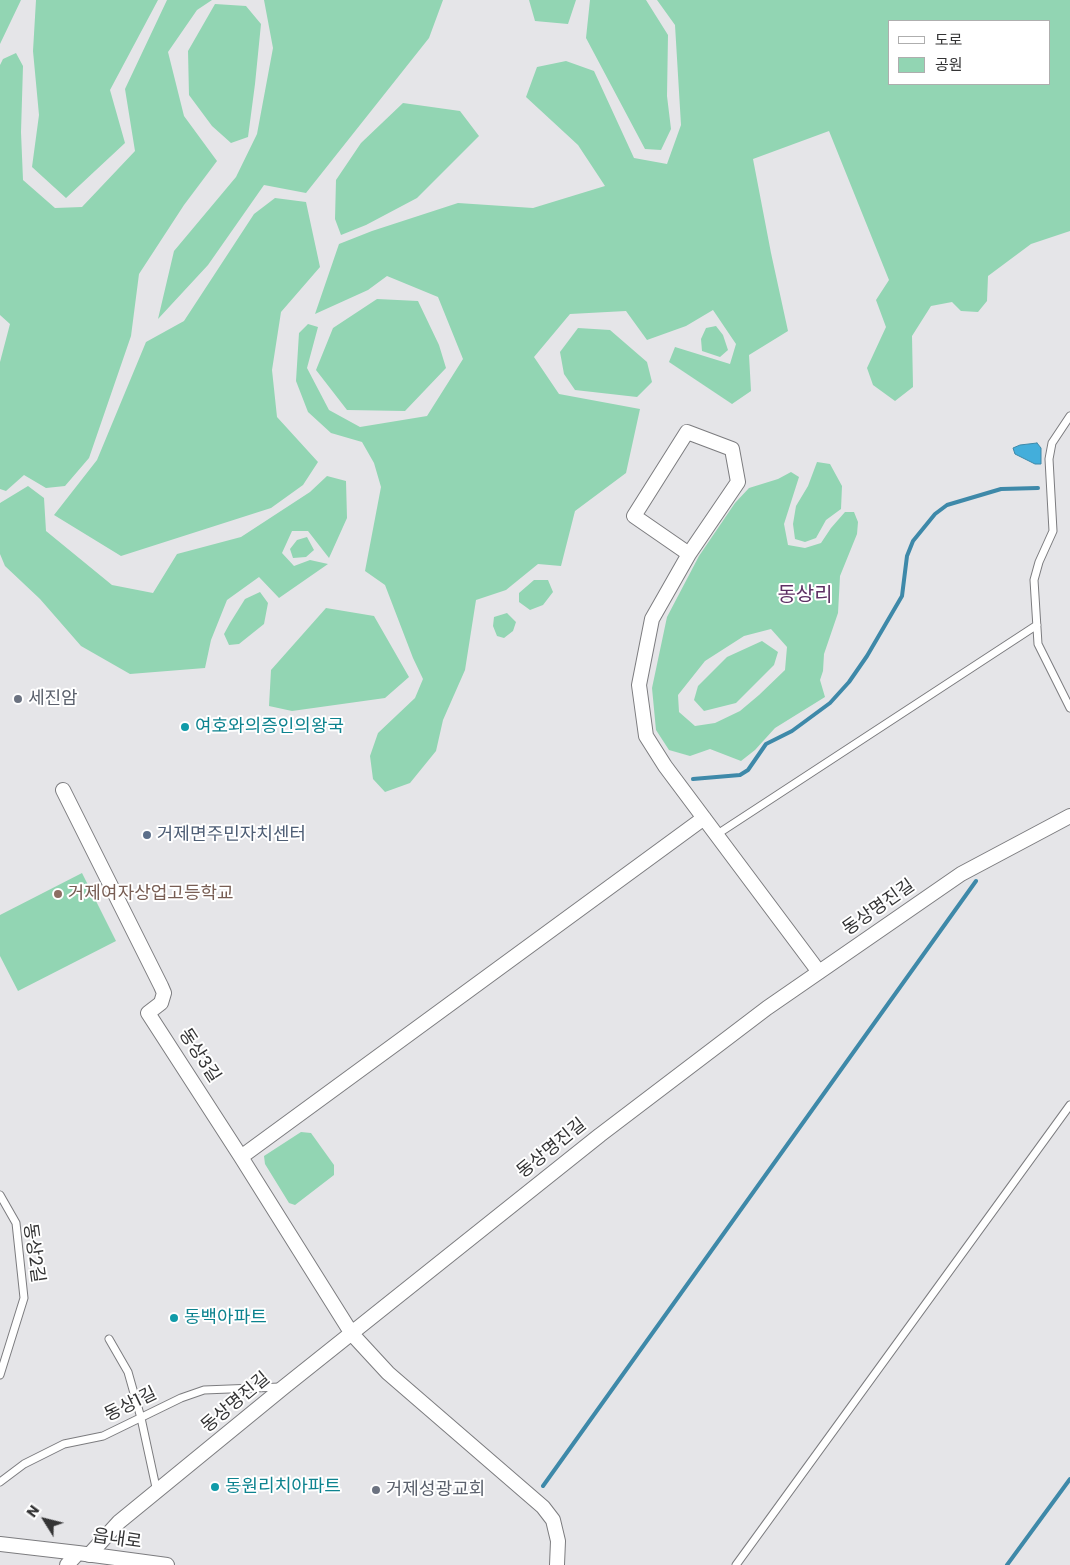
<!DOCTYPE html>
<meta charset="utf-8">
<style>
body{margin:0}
#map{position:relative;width:1070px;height:1565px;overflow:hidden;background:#e5e5e8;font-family:Poppins,"Noto Sans KR",sans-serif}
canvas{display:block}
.legend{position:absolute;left:888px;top:20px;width:162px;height:65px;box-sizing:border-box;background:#fff;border:1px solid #aeaeae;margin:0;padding:6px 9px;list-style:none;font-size:15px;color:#343435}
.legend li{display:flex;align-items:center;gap:10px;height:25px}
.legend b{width:25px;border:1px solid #aeaeae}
.north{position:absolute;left:20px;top:1495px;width:50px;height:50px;-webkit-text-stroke:4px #fff;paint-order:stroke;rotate:306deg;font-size:14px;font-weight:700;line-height:20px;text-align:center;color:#343435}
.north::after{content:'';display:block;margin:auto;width:18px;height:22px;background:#343435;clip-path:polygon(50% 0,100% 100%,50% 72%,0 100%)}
</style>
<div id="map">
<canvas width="1070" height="1565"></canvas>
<ul class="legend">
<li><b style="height:6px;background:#fff"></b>도로</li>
<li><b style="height:14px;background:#92d5b3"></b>공원</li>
</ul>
<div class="north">N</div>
</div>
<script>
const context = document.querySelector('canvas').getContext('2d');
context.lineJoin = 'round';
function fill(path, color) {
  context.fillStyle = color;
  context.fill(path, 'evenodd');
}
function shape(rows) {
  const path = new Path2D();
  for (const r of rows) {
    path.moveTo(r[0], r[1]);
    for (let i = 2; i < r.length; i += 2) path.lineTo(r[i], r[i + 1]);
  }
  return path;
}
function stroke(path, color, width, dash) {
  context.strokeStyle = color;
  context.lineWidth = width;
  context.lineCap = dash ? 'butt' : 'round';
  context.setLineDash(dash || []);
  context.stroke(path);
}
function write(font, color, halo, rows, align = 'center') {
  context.font = font + ' Poppins,"Noto Sans KR",sans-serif';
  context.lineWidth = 4;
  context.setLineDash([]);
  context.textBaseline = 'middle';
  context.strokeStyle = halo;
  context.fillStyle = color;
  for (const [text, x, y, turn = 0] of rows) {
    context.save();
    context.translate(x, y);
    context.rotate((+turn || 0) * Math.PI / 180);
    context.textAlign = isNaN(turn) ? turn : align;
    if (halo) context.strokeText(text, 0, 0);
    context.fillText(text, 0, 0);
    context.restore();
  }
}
const green = shape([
 [0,0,21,0,0,44],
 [36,0,158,0,110,90,125,143,66,198,32,167,39,115,33,51],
 [167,0,212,0,197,10,168,52,184,116,217,161,184,205,139,274,131,336,89,458,65,486,46,488,24,475,6,491,0,489,0,362,10,324,0,315,0,65,3,59,16,53,23,66,21,132,23,180,55,208,82,207,135,151,125,89],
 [264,0,443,0,429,38,306,193,264,185,208,265,158,319,174,251,236,177,257,134,273,48],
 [529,0,576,0,568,24,535,21],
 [590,0,646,0,668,35,667,96,671,129,661,150,645,149,586,38],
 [657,0,1070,0,1070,231,1031,244,988,276,987,301,978,312,961,311,952,302,931,306,912,336,913,387,895,401,873,385,867,368,886,327,876,300,889,280,829,131,753,159,771,253,788,331,749,355,751,391,732,404,669,362,675,347,730,364,736,344,713,310,686,326,647,340,626,311,570,314,534,357,559,394,640,409,626,473,575,511,561,566,538,564,506,590,476,600,465,670,443,720,436,751,410,783,385,792,373,779,370,756,378,733,415,698,423,679,413,658,385,585,365,571,381,487,374,463,362,442,331,433,308,412,296,381,299,333,308,324,318,327,307,368,329,410,360,427,427,416,463,359,438,297,387,276,368,290,315,314,339,244,372,231,458,203,533,208,605,186,578,145,526,97,537,67,566,61,594,71,634,158,667,164,681,125,675,25],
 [1049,21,1049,84,889,84,889,21],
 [215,4,246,6,261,24,255,84,248,137,231,143,212,126,189,95,188,51],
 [403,103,460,111,479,136,417,198,366,225,341,235,335,219,336,180,361,143],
 [275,198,306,202,320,267,281,312,272,370,277,417,318,462,303,485,271,508,121,556,54,515,97,460,146,342,184,321,254,214],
 [377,299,418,301,439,345,446,368,405,411,347,410,316,370,333,328],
 [716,326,723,335,728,350,720,357,702,351,701,339,706,328],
 [578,328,610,330,647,362,652,382,637,397,575,390,564,374,560,352],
 [817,462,830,464,842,486,841,509,826,520,816,538,805,542,795,539,793,524,796,506,808,486],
 [791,472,799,477,784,524,788,545,805,548,821,543,831,528,845,512,854,512,858,522,857,534,840,576,838,613,824,654,823,671,820,680,825,697,775,728,755,750,741,761,710,749,690,756,669,750,656,730,652,688,667,617,699,556,735,503,749,488,778,479],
 [771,629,787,647,785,670,759,695,740,711,715,723,695,726,679,712,678,695,705,661,744,636],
 [327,476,346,481,347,518,329,558,308,531,292,531,282,553,294,566,310,560,328,564,279,598,259,577,227,600,211,640,205,668,130,674,81,646,40,599,5,566,0,554,0,503,28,486,44,498,46,531,112,585,153,593,177,554,241,537,310,492],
 [307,537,314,550,306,557,293,558,290,549,297,540],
 [534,580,548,580,553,592,543,605,530,610,519,602,519,593],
 [260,592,268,603,264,624,239,644,229,645,224,634,230,623,245,599],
 [326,608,374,616,409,677,385,698,292,711,269,706,271,670],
 [507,613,516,622,513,631,504,638,497,636,493,626,494,617],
 [762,641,778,652,774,665,736,703,704,711,694,700,698,686,727,657],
 [82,873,116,941,18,991,0,956,0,915],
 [301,1132,311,1133,334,1165,334,1175,295,1205,289,1203,265,1164,264,1156]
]);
const water = shape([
 [1037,443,1041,448,1041,464,1035,464,1015,454,1013,448,1020,445,1037,443]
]);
const stream = shape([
 [693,779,740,775,748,770,766,744,792,731,830,703,849,682,867,656,902,596,907,556,913,541,935,514,947,505,1001,489,1038,488],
 [543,1486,976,881],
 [1007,1565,1070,1479]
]);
const lane = shape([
 [1070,416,1052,443,1049,459,1053,531,1039,562,1034,580,1038,644,1070,708],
 [716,835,1037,625],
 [0,1195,16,1223,24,1298,0,1375],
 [109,1339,128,1372,141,1418,157,1492],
 [0,1482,24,1464,64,1444,103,1436,181,1398,204,1390,280,1387],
 [736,1565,1070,1105]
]);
const street = shape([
 [689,554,634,516,687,432,732,449,738,482,689,554,652,619,639,685,646,736,665,766,819,972],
 [63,790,161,986,164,993,161,1003,148,1013,241,1157,352,1334,388,1373,543,1507,553,1520,558,1541,557,1565],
 [241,1157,704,818],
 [0,1544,78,1553],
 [89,1555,119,1522,284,1387,600,1135,767,1008,961,874,1070,816],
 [67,1565,78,1553,167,1565]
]);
const markers = [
 [18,699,5,"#6b7280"],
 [185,727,5,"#0f9aa8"],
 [147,835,5,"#5c6f8a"],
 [58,894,5,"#8d6e63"],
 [174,1318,5,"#0f9aa8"],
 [215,1487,5,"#0f9aa8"],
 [376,1490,5,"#6b7280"]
];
const worshipNames = [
 ["세진암",28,699],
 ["거제성광교회",386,1490]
];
const cultureNames = [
 ["여호와의증인의왕국",195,727],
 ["동백아파트",184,1318],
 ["동원리치아파트",225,1487]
];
const serviceNames = [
 ["거제면주민자치센터",157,835]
];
const educationNames = [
 ["거제여자상업고등학교",68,894]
];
const streetNames = [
 ["동상명진길",879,908,-35],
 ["동상3길",199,1056,57],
 ["동상명진길",552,1149,-39],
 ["동상2길",33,1253,82],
 ["동상명진길",236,1403,-40],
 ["동상1길",131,1405,-26],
 ["읍내로",117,1540,8]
];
const quarterNames = [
 ["동상리",805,596]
];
fill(green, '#92d5b3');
fill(water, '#43aedb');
stroke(water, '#3e89a9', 1);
stroke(stream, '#3e89a9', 4);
stroke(lane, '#7c7c7f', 9);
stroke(street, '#7c7c7f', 16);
stroke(lane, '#fff', 7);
stroke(street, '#fff', 14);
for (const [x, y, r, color] of markers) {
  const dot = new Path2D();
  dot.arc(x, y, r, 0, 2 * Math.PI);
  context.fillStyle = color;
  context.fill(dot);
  stroke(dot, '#fff', 2);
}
write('18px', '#5b616d', '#fff', worshipNames, 'left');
write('18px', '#0d838f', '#fff', cultureNames, 'left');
write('18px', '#4e5e75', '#fff', serviceNames, 'left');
write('18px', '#785e54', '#fff', educationNames, 'left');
write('18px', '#343435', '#fff', streetNames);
write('20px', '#5d3064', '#fff', quarterNames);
</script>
